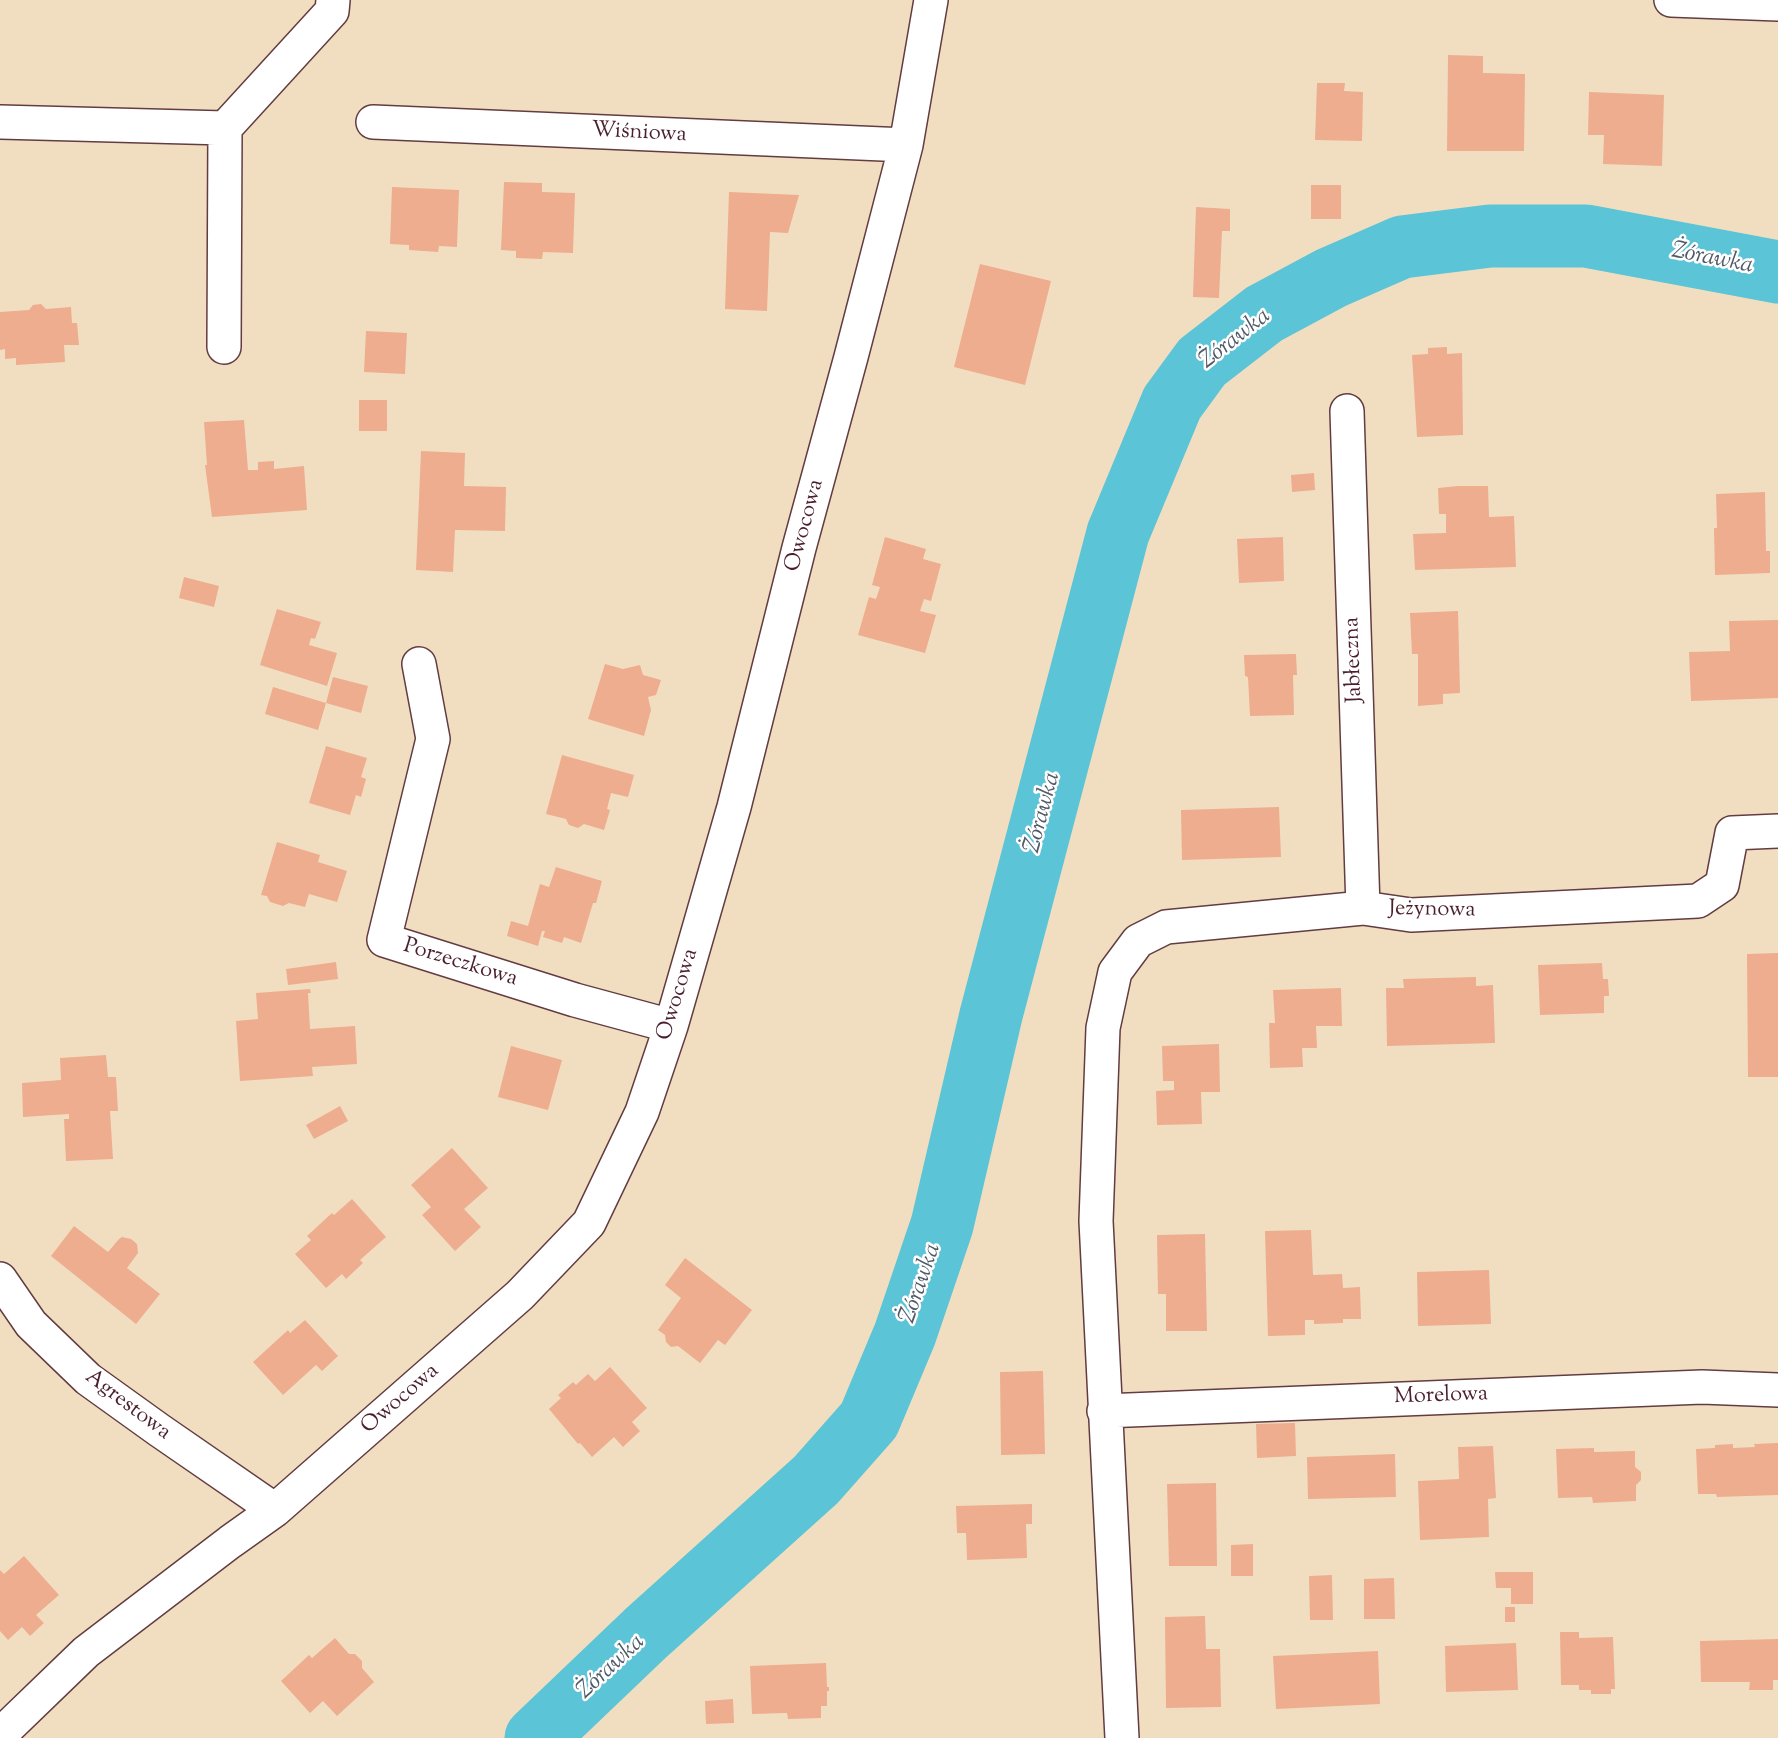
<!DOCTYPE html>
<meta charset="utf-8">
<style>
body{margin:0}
canvas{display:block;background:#f1dec0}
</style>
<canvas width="1778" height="1738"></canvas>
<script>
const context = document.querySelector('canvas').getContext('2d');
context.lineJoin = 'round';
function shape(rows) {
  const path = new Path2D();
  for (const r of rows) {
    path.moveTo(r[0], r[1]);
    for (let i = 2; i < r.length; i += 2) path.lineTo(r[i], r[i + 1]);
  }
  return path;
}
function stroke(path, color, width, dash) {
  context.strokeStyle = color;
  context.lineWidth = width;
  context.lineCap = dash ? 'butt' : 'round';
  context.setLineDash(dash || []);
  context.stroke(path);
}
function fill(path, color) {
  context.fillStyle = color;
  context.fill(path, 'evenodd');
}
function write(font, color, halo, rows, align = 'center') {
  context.font = font + ' "Sorts Mill Goudy",serif';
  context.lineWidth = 5;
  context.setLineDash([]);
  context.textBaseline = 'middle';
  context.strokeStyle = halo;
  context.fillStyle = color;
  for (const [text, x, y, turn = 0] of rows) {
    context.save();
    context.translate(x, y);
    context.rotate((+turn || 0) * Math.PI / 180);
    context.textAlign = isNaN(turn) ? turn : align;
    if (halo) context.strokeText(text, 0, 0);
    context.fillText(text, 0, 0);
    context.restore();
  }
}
const river = shape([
 [536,1738,646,1633,816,1480,869,1420,905,1334,942,1225,991,1015,1118,533,1172,403,1202,362,1264,314,1331,278,1402,247,1490,236,1586,236,1778,272]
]);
const building = shape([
 [1448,55,1483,56,1483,73,1525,74,1524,151,1447,151],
 [1317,83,1345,83,1344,91,1363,92,1362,141,1315,140],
 [1589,92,1664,95,1662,166,1603,164,1604,135,1588,135],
 [504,182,542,183,542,192,575,193,573,253,543,252,542,259,516,258,516,251,501,250],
 [1311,185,1341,185,1341,219,1311,219],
 [392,187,459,190,457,247,439,246,438,252,409,250,409,245,390,244],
 [729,192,799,195,788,233,770,232,767,311,725,309],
 [1196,207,1230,209,1230,231,1222,231,1219,298,1193,297],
 [980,264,1051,281,1025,385,954,367],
 [41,304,46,309,71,307,72,323,77,323,79,345,64,345,65,362,16,365,16,358,5,359,5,349,0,350,0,312,29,310,33,305],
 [366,331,407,333,405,374,364,372],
 [1447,347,1447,354,1462,353,1463,435,1417,437,1412,355,1428,354,1428,348],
 [359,400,387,400,387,431,359,431],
 [244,420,248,470,258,470,258,462,274,461,274,469,304,466,307,510,212,517,205,465,207,465,204,422],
 [421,451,465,453,464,486,506,487,505,531,455,530,453,572,416,570],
 [1314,473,1315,490,1292,492,1291,475],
 [1458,486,1488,486,1489,517,1514,516,1516,567,1415,570,1413,534,1446,533,1446,514,1439,514,1438,488],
 [1765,492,1766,551,1770,551,1770,573,1715,575,1714,528,1717,528,1716,494],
 [885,537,926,549,923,559,941,564,931,601,924,599,920,611,936,615,925,653,858,635,869,597,876,599,880,587,872,585],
 [1283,537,1284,581,1239,583,1237,539],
 [184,577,219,586,214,607,179,598],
 [277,609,321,622,315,639,311,638,309,645,337,653,327,686,260,665],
 [1458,611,1460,693,1443,694,1443,704,1418,706,1418,654,1412,654,1410,613],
 [1778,620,1778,698,1691,701,1689,652,1730,651,1729,621],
 [1296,654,1297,675,1293,675,1294,715,1250,716,1248,677,1245,676,1244,655],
 [605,664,623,669,640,665,643,675,661,680,656,695,648,697,651,710,644,736,588,719],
 [333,677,368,686,361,713,326,703],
 [273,687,326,703,318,730,265,714],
 [326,746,367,758,361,777,366,779,361,797,356,795,350,815,309,803],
 [562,755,634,775,628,797,611,793,607,809,610,810,604,830,584,824,578,828,569,825,566,819,546,814],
 [1279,807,1281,857,1182,860,1181,810],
 [277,842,320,855,318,862,347,871,337,902,309,894,305,907,289,903,283,906,270,902,267,896,261,895],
 [556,867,602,881,596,903,593,903,581,943,564,937,562,943,543,937,545,931,542,931,538,946,507,936,511,921,528,926,540,884,549,887],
 [1778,953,1778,1077,1748,1077,1747,954],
 [336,962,338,979,288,985,286,969],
 [1602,963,1603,979,1608,979,1609,996,1604,996,1604,1013,1540,1015,1538,965],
 [1476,977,1476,986,1493,985,1495,1043,1387,1046,1386,988,1404,988,1403,979],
 [1341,988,1342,1026,1316,1026,1317,1048,1302,1048,1303,1067,1270,1068,1269,1023,1275,1023,1273,990],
 [310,989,311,993,308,993,310,1029,355,1026,357,1064,312,1067,313,1076,240,1081,236,1021,258,1019,256,993],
 [1219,1044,1220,1092,1201,1092,1202,1124,1157,1125,1156,1091,1174,1090,1174,1081,1163,1081,1162,1046],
 [511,1046,562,1060,548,1110,498,1097],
 [106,1055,108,1077,116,1077,118,1111,110,1111,113,1159,66,1161,64,1119,69,1119,69,1114,23,1117,22,1083,61,1080,60,1058],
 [340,1106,348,1121,314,1139,306,1125],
 [452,1148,488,1188,464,1209,481,1227,455,1251,422,1215,431,1207,411,1185],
 [352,1199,386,1237,360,1260,363,1263,346,1279,342,1274,326,1288,295,1254,311,1240,307,1236,332,1213,334,1215],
 [74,1226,108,1252,119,1239,122,1237,131,1239,137,1244,138,1253,127,1268,160,1294,136,1324,51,1256],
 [1311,1230,1313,1275,1342,1274,1343,1288,1360,1287,1361,1319,1343,1319,1343,1323,1314,1324,1314,1320,1305,1320,1305,1335,1268,1336,1265,1231],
 [1205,1234,1207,1331,1166,1331,1166,1294,1158,1294,1157,1235],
 [685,1258,752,1310,725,1345,718,1340,700,1363,678,1346,671,1347,666,1342,665,1335,658,1330,681,1298,665,1285],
 [1489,1270,1491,1324,1418,1326,1417,1272],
 [305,1320,338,1356,322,1371,316,1365,283,1395,253,1362,288,1330,290,1333],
 [610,1367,647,1408,632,1422,640,1431,623,1447,614,1437,592,1457,580,1443,578,1444,549,1409,561,1398,558,1395,573,1382,576,1385,588,1374,595,1381],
 [1043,1371,1045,1454,1001,1455,1000,1372],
 [1295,1423,1296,1456,1257,1458,1256,1424],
 [1778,1443,1778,1495,1717,1497,1716,1494,1698,1494,1696,1449,1715,1448,1715,1445,1733,1444,1733,1448,1755,1447,1754,1444],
 [1493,1446,1496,1498,1488,1499,1489,1537,1420,1540,1418,1481,1459,1479,1458,1447],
 [1594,1448,1594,1452,1635,1451,1635,1467,1641,1472,1641,1480,1636,1485,1636,1501,1593,1503,1592,1497,1558,1498,1556,1449],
 [1395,1454,1396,1497,1308,1499,1307,1457],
 [1216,1483,1217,1566,1169,1566,1167,1484],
 [1032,1504,1032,1524,1026,1524,1027,1558,967,1560,966,1533,957,1533,956,1506],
 [1253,1544,1253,1576,1231,1576,1231,1545],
 [24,1556,59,1595,36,1615,44,1623,30,1636,22,1627,8,1640,0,1631,0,1570,4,1574],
 [1495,1572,1533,1572,1533,1604,1511,1604,1511,1588,1496,1588],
 [1332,1575,1333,1620,1310,1620,1309,1576],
 [1394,1578,1395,1619,1364,1619,1364,1579],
 [1505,1607,1515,1607,1515,1622,1505,1622],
 [1205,1616,1206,1649,1220,1649,1221,1707,1166,1708,1165,1617],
 [1560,1632,1579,1632,1579,1638,1613,1637,1615,1689,1611,1689,1611,1694,1591,1694,1591,1690,1579,1690,1579,1685,1561,1685],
 [335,1638,349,1654,355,1654,362,1661,362,1668,374,1682,337,1716,323,1701,310,1713,281,1681,309,1655,312,1658],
 [1778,1639,1778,1680,1773,1680,1773,1690,1749,1690,1750,1682,1701,1682,1700,1641],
 [1516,1643,1518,1690,1446,1692,1445,1646],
 [1378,1651,1380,1704,1276,1709,1273,1656],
 [826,1663,827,1687,829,1687,829,1691,827,1691,827,1706,821,1706,821,1718,788,1719,787,1713,752,1714,750,1666],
 [733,1699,734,1723,706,1724,705,1701]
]);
const minor = shape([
 [1671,0,1778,4],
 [0,122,225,128,332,11,333,0],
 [373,122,906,145],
 [224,347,225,128],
 [1347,411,1363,908],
 [419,664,433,739,384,940,575,1000,671,1026],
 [0,1279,31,1324,88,1379,159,1430,275,1510],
 [1104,1411,1702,1387,1778,1390],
 [0,1735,86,1652,230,1542,275,1510,520,1295,589,1223,642,1112,671,1026,734,807,799,548,851,357,906,145,931,0],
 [1122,1738,1096,1221,1103,1028,1115,972,1138,941,1166,927,1363,908,1411,915,1698,901,1722,885,1732,833,1778,831]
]);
const streetNames = [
 ["Wiśniowa",639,134,3],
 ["Owocowa",806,526,-75],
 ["Jabłeczna",1355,660,-92],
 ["Jeżynowa",1432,911,1],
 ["Porzeczkowa",460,964,17],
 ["Owocowa",679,995,-73],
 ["Morelowa",1441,1397,-2],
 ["Owocowa",401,1400,-41],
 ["Agrestowa",127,1406,37]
];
const waterNames = [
 ["Żórawka",1712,260,11],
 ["Żórawka",1236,340,-38],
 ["Żórawka",1044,813,-75],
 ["Żórawka",922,1284,-71],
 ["Żórawka",612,1668,-43]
];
stroke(river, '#5bc4d6', 63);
fill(building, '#eead8f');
stroke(minor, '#633c41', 36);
stroke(minor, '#fff', 33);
write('22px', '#4a1f2b', '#fff', streetNames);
write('italic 24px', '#505967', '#fff', waterNames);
</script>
